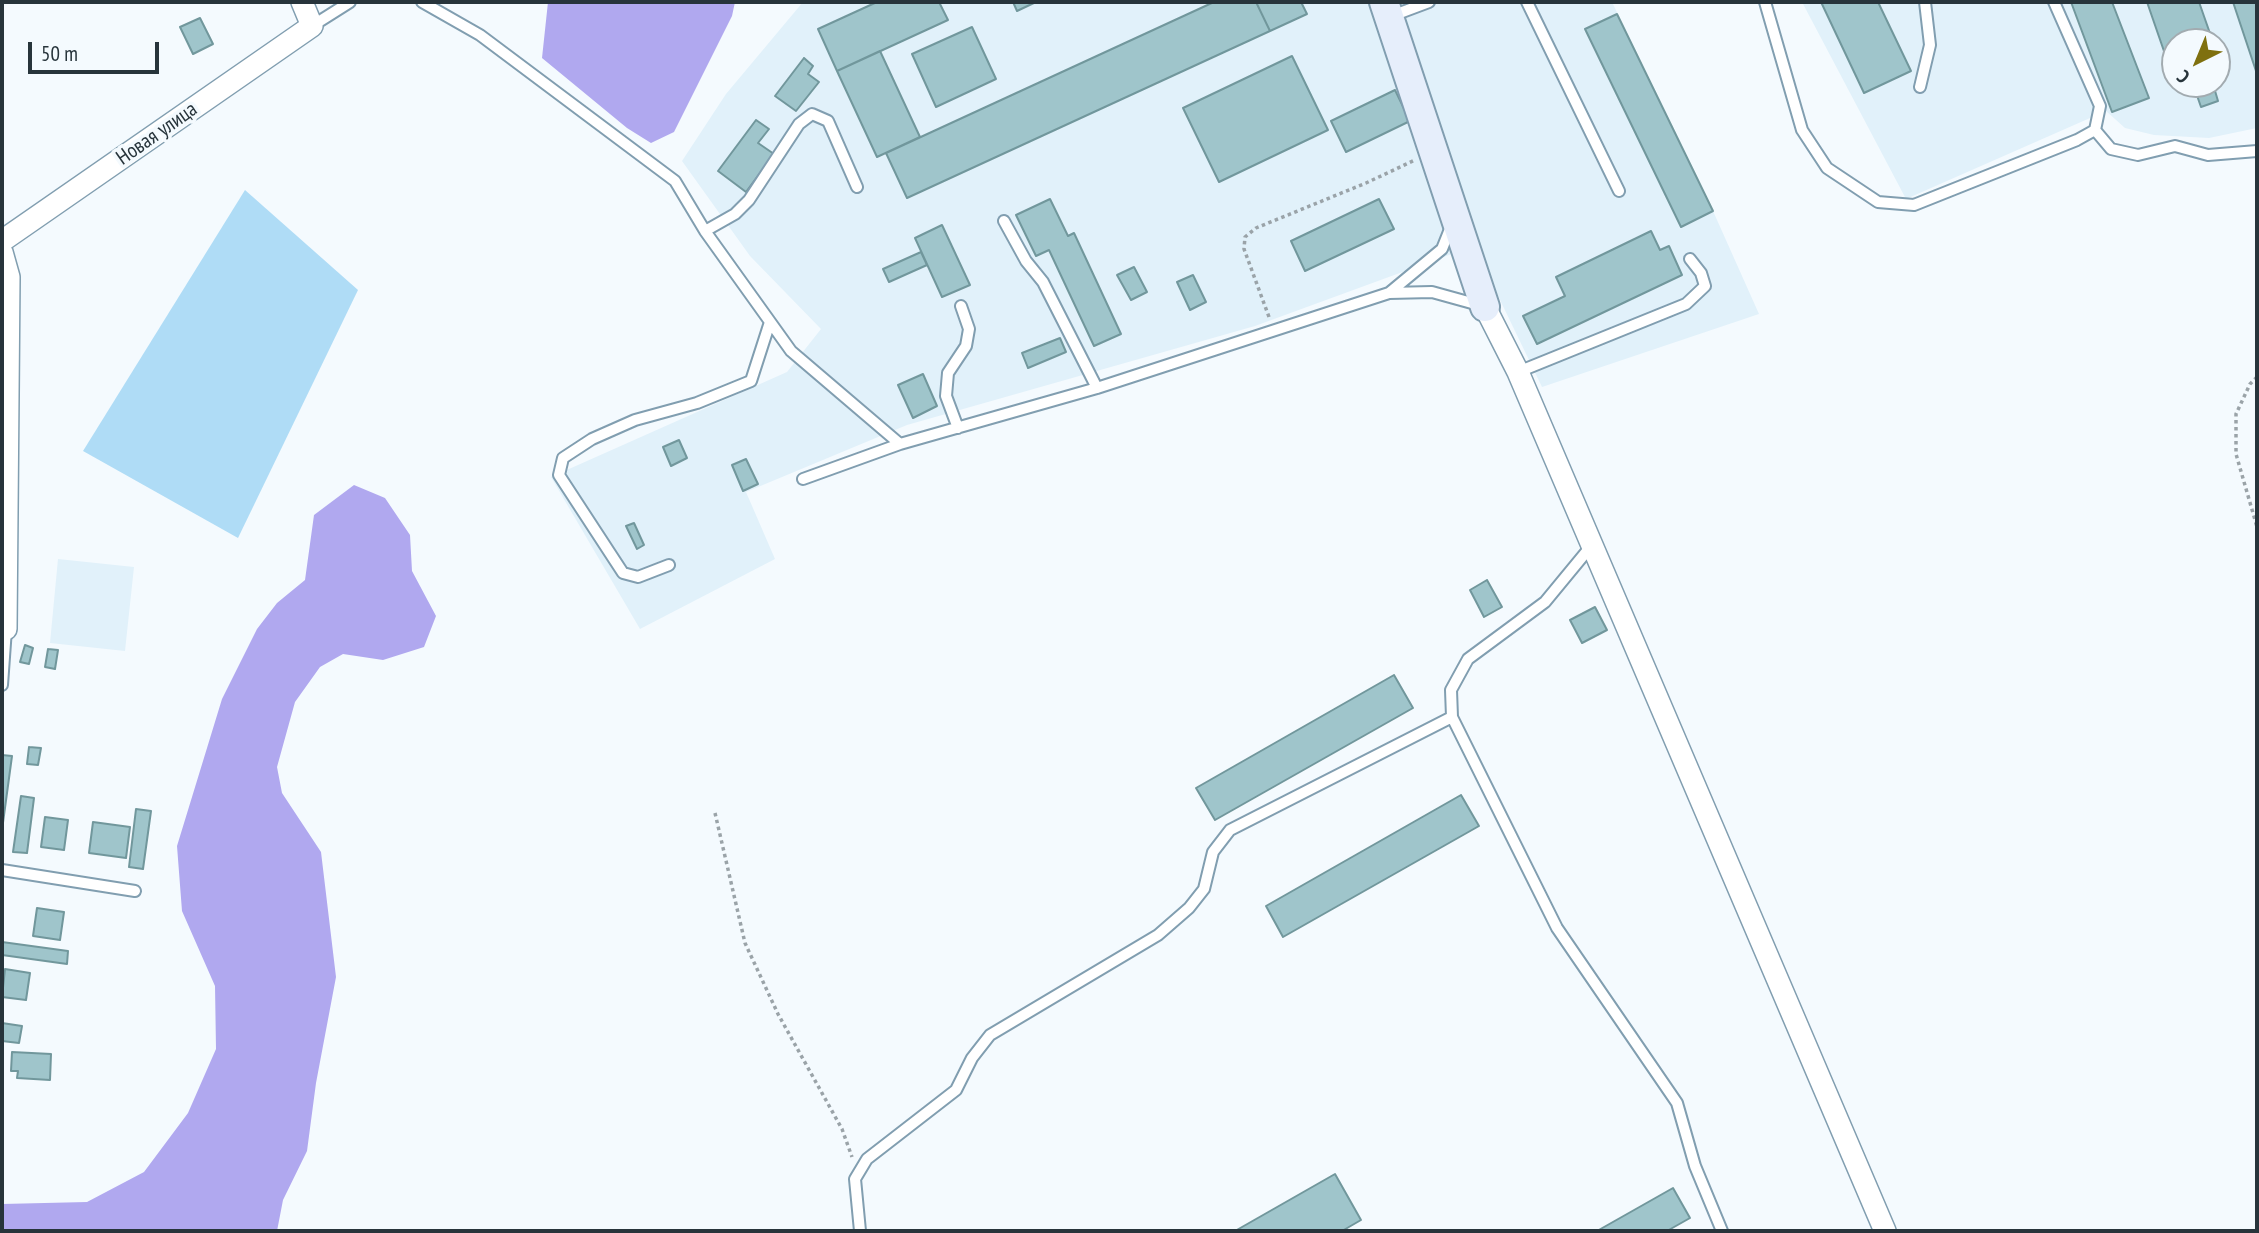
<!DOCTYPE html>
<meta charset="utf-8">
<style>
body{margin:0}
#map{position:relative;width:2259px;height:1233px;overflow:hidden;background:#f4fafe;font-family:"PT Sans Narrow",sans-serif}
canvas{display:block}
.frame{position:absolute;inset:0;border:4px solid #27343b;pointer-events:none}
.north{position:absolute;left:2161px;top:28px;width:70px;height:70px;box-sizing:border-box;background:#f4fafe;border:2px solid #a2abb0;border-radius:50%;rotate:223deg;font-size:19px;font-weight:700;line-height:28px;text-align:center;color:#27343b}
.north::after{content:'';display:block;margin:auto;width:24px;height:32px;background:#7f700f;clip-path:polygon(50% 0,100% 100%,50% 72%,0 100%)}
.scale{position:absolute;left:28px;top:42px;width:131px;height:32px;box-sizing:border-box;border:4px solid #27343b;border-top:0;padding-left:9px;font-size:21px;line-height:24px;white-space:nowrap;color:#27343b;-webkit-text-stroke:5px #f4fafe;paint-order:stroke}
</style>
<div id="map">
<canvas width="2259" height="1233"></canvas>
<div class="frame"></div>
<div class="north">С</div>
<div class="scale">50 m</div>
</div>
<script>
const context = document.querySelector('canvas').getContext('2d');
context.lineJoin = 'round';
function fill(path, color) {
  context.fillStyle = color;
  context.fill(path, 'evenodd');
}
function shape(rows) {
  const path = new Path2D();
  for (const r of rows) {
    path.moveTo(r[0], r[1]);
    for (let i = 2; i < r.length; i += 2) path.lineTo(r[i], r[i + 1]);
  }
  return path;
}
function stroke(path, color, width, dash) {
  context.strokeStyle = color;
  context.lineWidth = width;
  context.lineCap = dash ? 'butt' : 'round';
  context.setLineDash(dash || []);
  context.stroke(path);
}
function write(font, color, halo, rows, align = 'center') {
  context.font = font + ' "PT Sans Narrow",sans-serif';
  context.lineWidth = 7;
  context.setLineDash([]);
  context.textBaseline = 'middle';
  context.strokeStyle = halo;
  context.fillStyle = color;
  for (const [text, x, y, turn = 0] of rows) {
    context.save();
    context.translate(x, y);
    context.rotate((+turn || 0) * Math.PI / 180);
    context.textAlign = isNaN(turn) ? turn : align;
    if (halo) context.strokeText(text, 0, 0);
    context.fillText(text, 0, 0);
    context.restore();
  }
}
const built = shape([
 [803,2,1612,2,1713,211,1759,314,1542,387,1488,275,1479,244,1255,326,907,425,746,492,775,559,640,629,551,477,787,372,821,329,750,256,682,161,726,94],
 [1802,2,2257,2,2257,128,2209,138,2154,135,2125,128,2106,111,1906,199],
 [2175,42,2217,42,2217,84,2175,84],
 [58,559,134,567,125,651,50,643]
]);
const green = shape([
 [245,190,358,290,238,538,83,451]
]);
const water = shape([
 [548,2,735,2,732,16,674,132,651,143,627,128,542,58],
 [354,485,385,498,410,535,412,571,436,616,424,647,383,660,343,654,320,667,295,702,277,767,282,793,321,852,336,977,316,1083,307,1151,283,1200,277,1231,2,1231,2,1204,87,1202,144,1172,188,1113,216,1049,215,986,182,911,177,846,222,699,257,629,277,603,305,580,314,515]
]);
const building = shape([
 [877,2,939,2,948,20,837,71,818,29,877,2],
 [1013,2,1036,2,1017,11,1013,2],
 [1214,2,1256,2,1270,31,907,198,886,153,1214,2],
 [1256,2,1301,2,1307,14,1270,31,1256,2],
 [1821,2,1878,2,1911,71,1864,93,1821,2],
 [2071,2,2112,2,2149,98,2112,112,2071,2],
 [2147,2,2199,2,2213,42,2175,42,2175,83,2147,2],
 [2233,2,2257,2,2257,74,2233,2],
 [1617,14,1713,211,1681,227,1585,29,1617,14],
 [200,18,213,44,193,54,180,27,200,18],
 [972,27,996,79,936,107,912,54,972,27],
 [880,51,920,137,877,157,837,71,880,51],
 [1292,56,1328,130,1219,182,1183,108,1292,56],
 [804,58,813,66,808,74,819,82,796,111,775,96,804,58],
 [2193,84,2213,84,2218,101,2201,107,2193,84],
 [1395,90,1410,121,1346,152,1331,121,1395,90],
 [756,120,769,129,758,143,774,154,746,192,718,171,756,120],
 [1050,199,1068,236,1074,233,1121,334,1094,346,1049,250,1036,256,1016,215,1050,199],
 [1379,199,1394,229,1305,271,1291,241,1379,199],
 [942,225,970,285,942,297,915,238,942,225],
 [1651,231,1660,250,1669,246,1682,275,1537,344,1523,316,1565,296,1556,277,1651,231],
 [921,252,927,265,889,282,883,269,921,252],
 [1134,267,1147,292,1131,300,1117,275,1134,267],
 [1193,275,1206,302,1190,310,1177,282,1193,275],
 [1060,338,1066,352,1028,368,1022,353,1060,338],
 [923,374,937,406,913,418,898,385,923,374],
 [679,440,687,458,671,466,663,447,679,440],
 [746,459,758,484,743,491,732,465,746,459],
 [634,523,644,545,637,549,626,526,634,523],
 [1487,580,1502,607,1484,617,1470,590,1487,580],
 [1595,607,1607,630,1582,643,1570,620,1595,607],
 [25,645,33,648,29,664,20,662,25,645],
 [48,649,58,650,55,669,45,667,48,649],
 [1394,675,1413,708,1215,820,1196,788,1394,675],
 [29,747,41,748,38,765,27,764,29,747],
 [2,755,12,756,2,830,2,755],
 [1461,795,1479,826,1283,937,1266,906,1461,795],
 [21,796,34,798,27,853,13,852,21,796],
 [136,809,151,811,143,869,129,867,136,809],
 [45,817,68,820,64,850,41,847,45,817],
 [93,822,130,827,126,858,89,853,93,822],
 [37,908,64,912,60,940,33,936,37,908],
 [2,942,68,951,67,964,2,955,2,942],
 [5,969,30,973,26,1000,2,997,5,969],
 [2,1023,22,1026,19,1043,2,1041,2,1023],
 [12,1052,51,1054,50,1080,17,1078,18,1071,11,1071,12,1052],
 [1335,1174,1361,1220,1342,1231,1235,1231,1335,1174],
 [1673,1188,1690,1218,1667,1231,1597,1231,1673,1188]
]);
const path = shape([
 [1269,317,1244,249,1245,237,1256,228,1366,183,1415,160],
 [2257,377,2250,384,2236,414,2236,454,2257,527],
 [715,813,745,943,778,1014,842,1129,852,1157]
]);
const lane = shape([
 [422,2,480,35,675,181,705,231,791,351,900,444],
 [1527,2,1619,191],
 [1765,2,1802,130,1827,168,1878,202,1914,205,2077,140,2095,130],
 [2054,2,2100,106,2095,130,2111,149,2138,155,2175,146,2208,155,2257,151],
 [1389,17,1429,2],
 [312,26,350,2],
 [1920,87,1930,45,1925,2],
 [1004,221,1026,261,1043,282,1097,388],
 [705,231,735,214,749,200,799,124,812,114,828,121,857,187],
 [1389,293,1432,292,1479,305],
 [1518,372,1686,304,1705,286,1701,273,1690,259],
 [958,428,946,396,948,373,966,346,969,329,961,306],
 [803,479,900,444,1097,388,1389,293,1442,249,1452,224],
 [1592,545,1545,602,1468,659,1451,690,1452,717,1557,928,1677,1103,1695,1166,1722,1231],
 [669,565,638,577,623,573,559,475,563,458,592,439,635,420,697,403,751,381,770,322],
 [2,685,6,629],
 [2,870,135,891],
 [860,1231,855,1179,867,1159,956,1090,972,1058,990,1035,1158,935,1189,908,1204,889,1213,852,1230,830,1452,717]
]);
const street = shape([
 [2,241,312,26,302,2],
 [2,252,9,277,6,629],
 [1485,307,1518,372,1885,1231]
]);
const secondary = shape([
 [1384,2,1485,307]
]);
const streetNames = [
 ["Новая улица",157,134,-35]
];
fill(built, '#e1f1fa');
fill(green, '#afdcf6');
fill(water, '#b0a8ef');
fill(building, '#9fc5cb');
stroke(building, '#71979c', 2);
stroke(lane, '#819eb0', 14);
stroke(street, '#819eb0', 24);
stroke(secondary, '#819eb0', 32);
stroke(path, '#9aa3a8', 3.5, [3.5, 3.5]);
stroke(lane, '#fff', 10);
stroke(street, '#fff', 21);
stroke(secondary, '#e6eefb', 28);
write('21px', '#27343b', '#f4fafe', streetNames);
</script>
